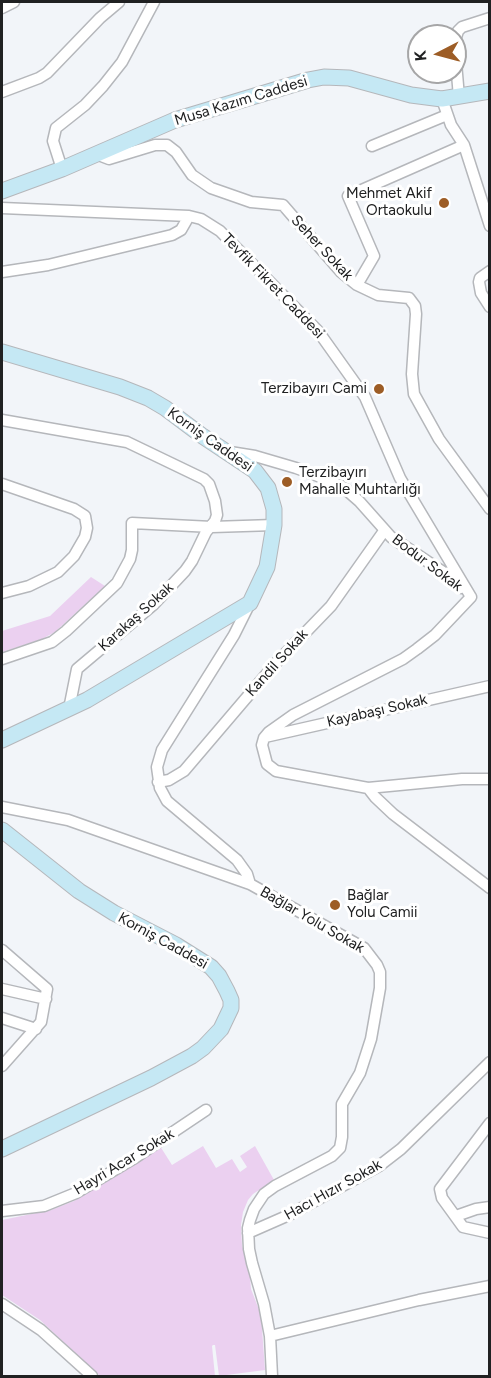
<!DOCTYPE html>
<meta charset="utf-8">
<style>
body{margin:0}
#map{position:relative;width:491px;height:1378px;overflow:hidden;background:#f2f5f9;font-family:Figtree,sans-serif}
canvas{display:block}
.frame{position:absolute;inset:0;border:3px solid #202122;pointer-events:none}
.north{position:absolute;left:407px;top:24px;width:60px;height:60px;box-sizing:border-box;background:#fff;border:2px solid #a6a6a7;border-radius:50%;rotate:264deg;font-size:16px;font-weight:700;line-height:24px;text-align:center;color:#202122}
.north::after{content:'';display:block;margin:auto;width:21px;height:27px;background:#9d5d26;clip-path:polygon(50% 0,100% 100%,50% 72%,0 100%)}
</style>
<div id="map">
<canvas width="491" height="1378"></canvas>
<div class="frame"></div>
<div class="north">K</div>
</div>
<script>
const context = document.querySelector('canvas').getContext('2d');
context.lineJoin = 'round';
function fill(path, color) {
  context.fillStyle = color;
  context.fill(path, 'evenodd');
}
function shape(rows) {
  const path = new Path2D();
  for (const r of rows) {
    path.moveTo(r[0], r[1]);
    for (let i = 2; i < r.length; i += 2) path.lineTo(r[i], r[i + 1]);
  }
  return path;
}
function stroke(path, color, width, dash) {
  context.strokeStyle = color;
  context.lineWidth = width;
  context.lineCap = dash ? 'butt' : 'round';
  context.setLineDash(dash || []);
  context.stroke(path);
}
function write(font, color, halo, rows, align = 'center') {
  context.font = font + ' Figtree,sans-serif';
  context.lineWidth = 6;
  context.setLineDash([]);
  context.textBaseline = 'middle';
  context.strokeStyle = halo;
  context.fillStyle = color;
  for (const [text, x, y, turn = 0] of rows) {
    context.save();
    context.translate(x, y);
    context.rotate((+turn || 0) * Math.PI / 180);
    context.textAlign = isNaN(turn) ? turn : align;
    if (halo) context.strokeText(text, 0, 0);
    context.fillText(text, 0, 0);
    context.restore();
  }
}
const green = shape([
 [91,577,105,586,55,632,42,639,2,652,2,631,50,616],
 [160,1146,172,1165,203,1146,216,1168,232,1159,240,1172,247,1167,240,1156,255,1146,274,1180,253,1194,248,1200,243,1212,241,1225,242,1246,249,1266,251,1289,261,1315,265,1370,219,1376,215,1345,213,1345,212,1346,215,1376,100,1376,40,1320,2,1295,2,1220,51,1210,74,1201]
]);
const street = shape([
 [2,8,14,2],
 [455,41,458,31,462,27,490,18],
 [455,51,459,97],
 [2,92,39,78,47,73,100,18,119,2],
 [442,99,451,125,464,145,490,226],
 [372,146,447,115],
 [96,154,109,159,155,145,167,145,176,152,192,175,211,188,251,202,283,205,341,272,357,285,378,295,409,298,415,306,416,314,412,374,414,394,439,439,490,509],
 [62,169,53,141,56,128,85,105,103,86,122,62,154,2],
 [2,208,189,216,201,219,220,231,318,331,365,397,400,478,471,597],
 [490,271,480,278,479,282,481,293,490,307],
 [2,272,48,265,172,235,181,230,189,216],
 [357,285,374,256,348,196,464,145],
 [2,420,127,442,204,479,209,484,215,501,217,515,215,521,206,532,192,561,185,571,153,605,77,669,69,709],
 [230,452,255,456,296,468,326,479,343,487,359,501,391,537,443,572,461,588],
 [2,484,74,509,85,516,87,528,85,537,74,556,58,572,29,586,2,593],
 [471,597,435,635,417,649,403,659,293,715,269,732,264,738,262,745,267,764,276,771,368,788,462,779,490,779],
 [250,603,234,635,162,750,157,767,160,788,167,801,237,860,247,874,250,884],
 [2,659,52,642,66,631,117,583,130,559,132,550,132,523,212,527,274,525],
 [265,737,490,686],
 [158,782,169,780,184,771,276,663,331,606,384,531],
 [368,788,375,797,393,814,490,888],
 [2,807,68,820,250,884,364,948,377,965,380,972,380,988,371,1039,360,1073,342,1104,342,1137,340,1148,332,1156,275,1186,264,1194,254,1209,250,1220,248,1228,249,1249,252,1263,264,1304,270,1336,272,1376],
 [2,950,47,989,41,1022,2,1066],
 [2,989,46,999],
 [2,1018,36,1029],
 [490,1123,440,1189,442,1198,463,1227,490,1233],
 [2,1211,44,1206,76,1193,133,1159,206,1110],
 [456,1216,476,1209,490,1207],
 [248,1233,289,1215,379,1166,401,1149,490,1062],
 [2,1304,41,1330,92,1376],
 [270,1336,419,1300,490,1286]
]);
const secondary = shape([
 [2,191,62,169,175,120,308,80,324,77,349,78,411,95,442,99,490,91],
 [2,352,120,387,148,398,165,408,201,435,255,471,268,488,274,509,274,525,267,567,250,603,87,700,2,740],
 [2,830,79,891,114,913,176,945,211,967,219,976,227,991,231,1000,231,1008,221,1029,203,1048,192,1056,151,1078,2,1149]
]);
const markers = [
 [444,203,6,"#9d5d26"],
 [379,389,6,"#9d5d26"],
 [287,482,6,"#9d5d26"],
 [335,905,6,"#9d5d26"]
];
const streetNames = [
 ["Musa Kazım Caddesi",241,101,-17],
 ["Seher Sokak",322,248,47],
 ["Tevfik Fikret Caddesi",273,286,46],
 ["Korniş Caddesi",210,440,35],
 ["Bodur Sokak",427,563,37],
 ["Karakaş Sokak",136,617,-42],
 ["Kandil Sokak",277,663,-48],
 ["Kayabaşı Sokak",377,711,-13],
 ["Bağlar Yolu Sokak",312,920,30],
 ["Korniş Caddesi",163,941,29],
 ["Hayri Acar Sokak",124,1162,-31],
 ["Hacı Hızır Sokak",333,1190,-29]
];
const poiNames = [
 ["Mehmet Akif",432,194],
 ["Ortaokulu",432,211],
 ["Terzibayırı Cami",367,389],
 ["Terzibayırı",299,473,"left"],
 ["Mahalle Muhtarlığı",299,490,"left"],
 ["Bağlar",347,896,"left"],
 ["Yolu Camii",347,913,"left"]
];
fill(green, '#ebd0f0');
stroke(street, '#b5b7bb', 13);
stroke(secondary, '#b5b7bb', 17);
stroke(street, '#fff', 10);
stroke(secondary, '#c5e8f4', 15);
for (const [x, y, r, color] of markers) {
  const dot = new Path2D();
  dot.arc(x, y, r, 0, 2 * Math.PI);
  context.fillStyle = color;
  context.fill(dot);
  stroke(dot, '#fff', 2);
}
write('15px', '#202122', '#fff', streetNames);
write('15px', '#202122', '#fff', poiNames, 'right');
</script>
